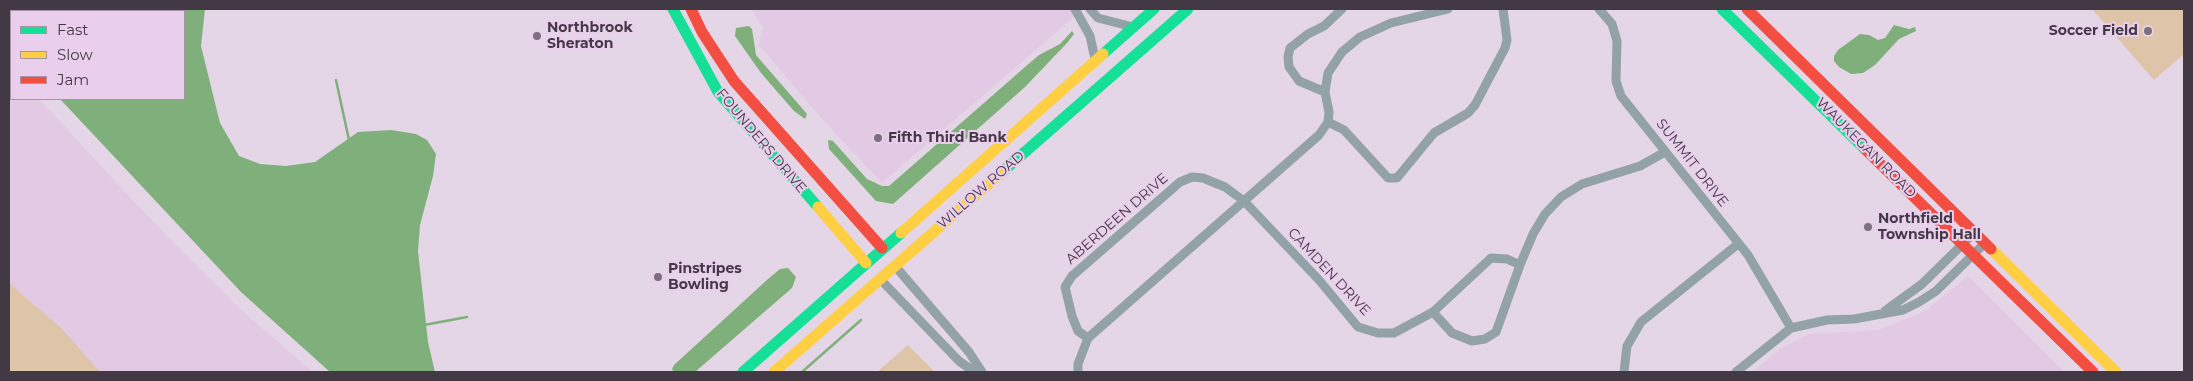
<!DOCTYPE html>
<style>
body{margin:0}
#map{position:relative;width:2193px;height:381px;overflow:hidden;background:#e4d6e6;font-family:Montserrat,sans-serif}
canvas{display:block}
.frame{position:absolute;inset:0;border:10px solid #433945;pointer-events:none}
.legend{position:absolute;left:10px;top:10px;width:175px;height:90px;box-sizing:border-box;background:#eacfed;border:1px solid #a793aa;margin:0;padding:6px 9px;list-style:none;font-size:15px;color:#433945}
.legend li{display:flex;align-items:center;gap:10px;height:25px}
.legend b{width:25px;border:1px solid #a793aa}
</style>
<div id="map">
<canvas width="2193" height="381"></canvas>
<div class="frame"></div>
<ul class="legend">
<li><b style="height:6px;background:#16e098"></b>Fast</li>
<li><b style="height:6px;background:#ffcf43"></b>Slow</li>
<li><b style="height:6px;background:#f24e42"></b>Jam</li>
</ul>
</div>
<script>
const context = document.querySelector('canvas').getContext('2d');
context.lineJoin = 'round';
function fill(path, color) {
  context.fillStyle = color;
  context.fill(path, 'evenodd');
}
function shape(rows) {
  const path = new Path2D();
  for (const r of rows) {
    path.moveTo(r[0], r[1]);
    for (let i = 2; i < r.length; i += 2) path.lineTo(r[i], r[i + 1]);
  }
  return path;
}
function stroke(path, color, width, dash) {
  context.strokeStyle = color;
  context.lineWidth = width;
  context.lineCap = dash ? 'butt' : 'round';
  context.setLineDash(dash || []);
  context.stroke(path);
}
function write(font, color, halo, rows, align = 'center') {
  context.font = font + ' Montserrat,sans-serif';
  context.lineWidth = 4;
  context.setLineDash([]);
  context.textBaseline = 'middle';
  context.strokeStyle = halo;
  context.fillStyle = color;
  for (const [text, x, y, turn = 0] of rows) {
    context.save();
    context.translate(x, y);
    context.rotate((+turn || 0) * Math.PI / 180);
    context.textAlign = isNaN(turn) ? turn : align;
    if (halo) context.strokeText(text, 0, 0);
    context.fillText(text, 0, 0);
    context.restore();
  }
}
const built = shape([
 [751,9,1083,9,882,183,821,118,759,45,763,28],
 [9,66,11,69,11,99,39,99,139,207,240,309,313,372,9,372],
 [1968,276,2064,372,1753,372,1778,350,1808,334,1878,330,1925,311]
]);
const green = shape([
 [2092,9,2184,9,2184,54,2154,80],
 [9,283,62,329,100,372,9,372],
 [908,345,935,372,877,372]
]);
const water = shape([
 [9,9,205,9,201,46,220,123,239,156,260,164,286,166,315,162,358,132,391,130,416,134,427,140,436,154,433,176,420,225,418,251,428,342,435,372,330,372,241,292,60,99,184,99,184,11,11,11,11,47,9,45],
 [1894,25,1909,29,1915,27,1916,31,1899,39,1875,65,1863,73,1851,74,1839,67,1834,61,1834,56,1838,50,1860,34,1869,35,1878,40,1885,38],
 [749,26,752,29,756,55,807,114,805,119,794,111,761,73,735,36,736,28],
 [1072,31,1074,34,1067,43,1025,87,893,204,876,201,829,149,828,140,833,141,867,179,882,186,889,186,1025,67,1039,55,1060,44],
 [788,268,796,277,792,288,695,372,674,372,672,369,674,365,768,279,780,269]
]);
const stream = shape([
 [336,80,349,140],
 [424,325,467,317],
 [802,372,861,320]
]);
const street = shape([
 [1075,9,1090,36,1095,59],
 [1090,9,1098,18,1133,27],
 [1599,9,1612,24,1617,41,1616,81,1621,96,1748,255,1791,328],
 [1325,92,1299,81,1289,67,1288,57,1290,48,1308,34,1324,26,1342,9],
 [1328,122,1344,130,1388,178,1397,178,1434,133,1468,113,1475,105,1505,48,1507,40,1503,9],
 [895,266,969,352,982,372],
 [880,279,959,361,973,371,980,372],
 [1885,311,1922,284,1974,233],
 [1433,312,1452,333,1472,341,1485,339,1496,332,1520,265],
 [1088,338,1078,331,1072,316,1065,287,1072,276,1180,182,1192,177,1203,178,1225,187,1244,201,1319,280,1358,327,1378,333,1394,333,1433,312,1491,258,1507,259,1520,265,1533,234,1545,214,1561,197,1582,184,1640,166,1665,152],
 [1078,372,1078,364,1088,338,1319,135,1328,122,1329,112,1325,92,1328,73,1342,52,1360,37,1391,23,1448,9],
 [1624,372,1627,346,1641,322,1738,244],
 [1736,372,1791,328,1827,320,1854,319,1903,310,1919,302,1936,291,1985,243]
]);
const fast = shape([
 [673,9,718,92,818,207],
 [1722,9,1865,149],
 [1103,54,1154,9],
 [1001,173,1188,9],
 [743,372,901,233]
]);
const slow = shape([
 [818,207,866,263],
 [901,233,1103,54],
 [1991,249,2116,372],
 [774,372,1001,173]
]);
const jam = shape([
 [691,9,702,32,734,81,882,248],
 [1747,9,1991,249],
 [1865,149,2093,372]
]);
const markers = [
 [2148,31,5,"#7b707d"],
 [537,36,5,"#7b707d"],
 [878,138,5,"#7b707d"],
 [1868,227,5,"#7b707d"],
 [658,277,5,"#7b707d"]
];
const poiNames = [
 ["Northbrook",547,28],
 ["Sheraton",547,44],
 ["Soccer Field",2138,31,"right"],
 ["Fifth Third Bank",888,138],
 ["Northfield",1878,219],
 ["Township Hall",1878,235],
 ["Pinstripes",668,269],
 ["Bowling",668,285]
];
const streetNames = [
 ["FOUNDERS DRIVE",761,141,50],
 ["WAUKEGAN ROAD",1866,148,45],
 ["SUMMIT DRIVE",1692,163,52],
 ["WILLOW ROAD",981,190,-41],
 ["ABERDEEN DRIVE",1117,219,-41],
 ["CAMDEN DRIVE",1329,272,47]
];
fill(built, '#e2cae5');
fill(green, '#dec5aa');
fill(water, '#7fb07c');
stroke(stream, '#7fb07c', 2.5);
stroke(street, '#92a2a6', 9);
stroke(fast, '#16e098', 11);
stroke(slow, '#ffcf43', 11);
stroke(jam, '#f24e42', 11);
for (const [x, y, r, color] of markers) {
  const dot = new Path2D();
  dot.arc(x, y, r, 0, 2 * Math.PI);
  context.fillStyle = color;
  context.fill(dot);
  stroke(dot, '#eacfed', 2);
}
write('bold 14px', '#433945', '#eacfed', poiNames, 'left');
write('14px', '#433945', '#eacfed', streetNames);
</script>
